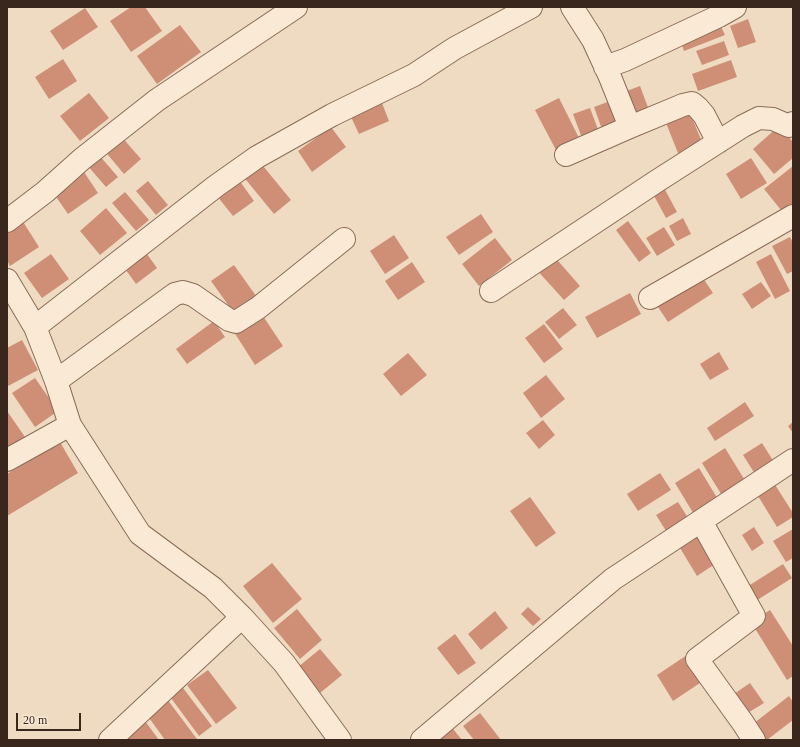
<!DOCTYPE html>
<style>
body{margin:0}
#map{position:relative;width:800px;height:747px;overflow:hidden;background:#efdbc2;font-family:"Times New Roman",serif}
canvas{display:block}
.frame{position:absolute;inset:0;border:8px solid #39271d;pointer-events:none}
.scale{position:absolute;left:16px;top:713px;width:65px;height:18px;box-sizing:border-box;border:2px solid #39271d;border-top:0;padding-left:5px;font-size:12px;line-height:14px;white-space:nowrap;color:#39271d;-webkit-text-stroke:3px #f6e7d2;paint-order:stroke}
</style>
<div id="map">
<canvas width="800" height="747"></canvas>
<div class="frame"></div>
<div class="scale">20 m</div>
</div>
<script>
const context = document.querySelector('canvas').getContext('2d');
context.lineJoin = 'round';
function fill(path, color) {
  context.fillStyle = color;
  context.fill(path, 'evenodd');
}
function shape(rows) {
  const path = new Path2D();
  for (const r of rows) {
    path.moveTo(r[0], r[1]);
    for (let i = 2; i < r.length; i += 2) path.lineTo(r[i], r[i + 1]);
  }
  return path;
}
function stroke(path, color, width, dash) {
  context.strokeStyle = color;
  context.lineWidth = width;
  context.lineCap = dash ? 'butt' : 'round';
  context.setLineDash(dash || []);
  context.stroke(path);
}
const building = shape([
 [131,7,145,7,162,31,131,52,110,21],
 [85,8,98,27,63,50,50,31],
 [748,19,756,42,738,48,730,26],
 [719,22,725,35,684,51,679,37],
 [180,25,201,52,157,84,137,56],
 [724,41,729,55,702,65,696,51],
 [63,59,77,81,49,99,35,77],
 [731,60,737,77,698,91,692,74],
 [640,86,649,110,633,116,624,92],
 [89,93,109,118,80,141,60,116],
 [559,98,580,140,557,152,535,110],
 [613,100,622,125,603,132,594,107],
 [382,103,389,121,359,134,351,117],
 [590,108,599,132,582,138,573,114],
 [688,108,704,147,680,158,664,118],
 [779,126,793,142,793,158,774,174,753,149],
 [331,127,346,147,312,172,298,151],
 [120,135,141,159,124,174,103,149],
 [99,155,118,177,106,187,87,165],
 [751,158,767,183,741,199,726,174],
 [259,161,291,200,274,214,242,175],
 [793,166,793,209,785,215,764,189],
 [82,169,98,193,68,214,52,191],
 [239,180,254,201,233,216,217,196],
 [148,181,168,205,156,215,136,191],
 [663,186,677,212,666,218,652,192],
 [125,192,149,220,136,231,112,203],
 [106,208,127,233,100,255,80,231],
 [481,214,493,232,459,255,446,237],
 [20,217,39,247,10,266,7,260,7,226],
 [683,218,691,234,677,241,669,226],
 [628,221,651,253,639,262,616,230],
 [664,227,675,245,657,256,646,238],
 [394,235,409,258,385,274,370,251],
 [790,237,793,243,793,271,787,274,772,246],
 [495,238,512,260,479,286,462,264],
 [142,247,157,268,136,284,121,263],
 [51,254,69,279,42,298,24,273],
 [552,254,580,286,564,300,535,268],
 [771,254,790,291,775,299,756,262],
 [412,262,425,282,398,300,385,281],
 [234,265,259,300,236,316,211,281],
 [701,275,713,293,668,322,656,304],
 [761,282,771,296,752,309,742,294],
 [630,293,641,314,597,338,585,317],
 [563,308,577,325,559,339,545,322],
 [261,313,283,346,255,365,234,332],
 [214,321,225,337,187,364,176,349],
 [544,324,563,349,544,363,525,338],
 [22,340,38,370,8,386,7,383,7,348],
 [719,352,729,369,710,380,700,364],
 [408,353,427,375,401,396,383,374],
 [546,375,565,399,541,418,523,393],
 [35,378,58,411,35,427,12,393],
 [745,402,754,416,715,441,707,428],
 [7,411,25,437,7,449],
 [543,420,555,435,539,449,526,433],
 [793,422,793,433,788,426],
 [60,442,78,473,7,516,7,474],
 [762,443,774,462,755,474,743,455],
 [725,448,746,482,723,497,702,463],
 [699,468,719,501,695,516,675,483],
 [660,473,671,490,638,511,627,494],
 [772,480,793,513,793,517,777,527,755,491],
 [530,497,556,533,536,547,510,511],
 [678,502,690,521,668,534,656,515],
 [754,527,764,543,752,551,742,535],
 [793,529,793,558,786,562,773,541],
 [698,537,715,564,697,576,680,548],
 [272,563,302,599,273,623,243,586],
 [783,564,792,578,751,604,742,590],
 [528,607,541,619,533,626,521,614],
 [297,609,322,640,300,659,274,628],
 [770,610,793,646,793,676,787,680,751,622],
 [495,611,508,628,481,650,468,634],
 [455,634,476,663,458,675,437,648],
 [320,649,342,675,320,693,298,667],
 [687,655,703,681,673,701,657,675],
 [208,670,237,708,216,724,187,685],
 [750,683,764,703,746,714,734,694],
 [183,688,212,726,199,736,171,698],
 [789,696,793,702,793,720,767,740,759,740,749,727],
 [167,699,197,739,196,740,165,740,147,715],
 [480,713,501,740,474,740,463,726],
 [145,721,159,740,120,740],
 [449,724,462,740,428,740]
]);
const minor = shape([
 [572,7,593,40,610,77,630,127],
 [605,67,625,60,719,16,735,7],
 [566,155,630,127,683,105,692,103,698,108,704,115,718,142],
 [7,221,45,192,82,159,157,100,296,7],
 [7,280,35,327,56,381,70,425,140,534,213,588,242,617,284,663,340,740],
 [491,291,657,181,743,126,759,118,773,119,789,126,793,123],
 [650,298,793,216],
 [35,327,216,186,257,157,332,115,414,75,455,48,531,7],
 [56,381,175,294,183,292,193,295,229,320,236,322,258,308,344,239],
 [7,460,70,425],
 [701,521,754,616,697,659,743,723,754,740],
 [110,740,242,617],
 [422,740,613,579,793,460]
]);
fill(building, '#cf8f77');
stroke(minor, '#8a6c58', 24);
stroke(minor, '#faead5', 22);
</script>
